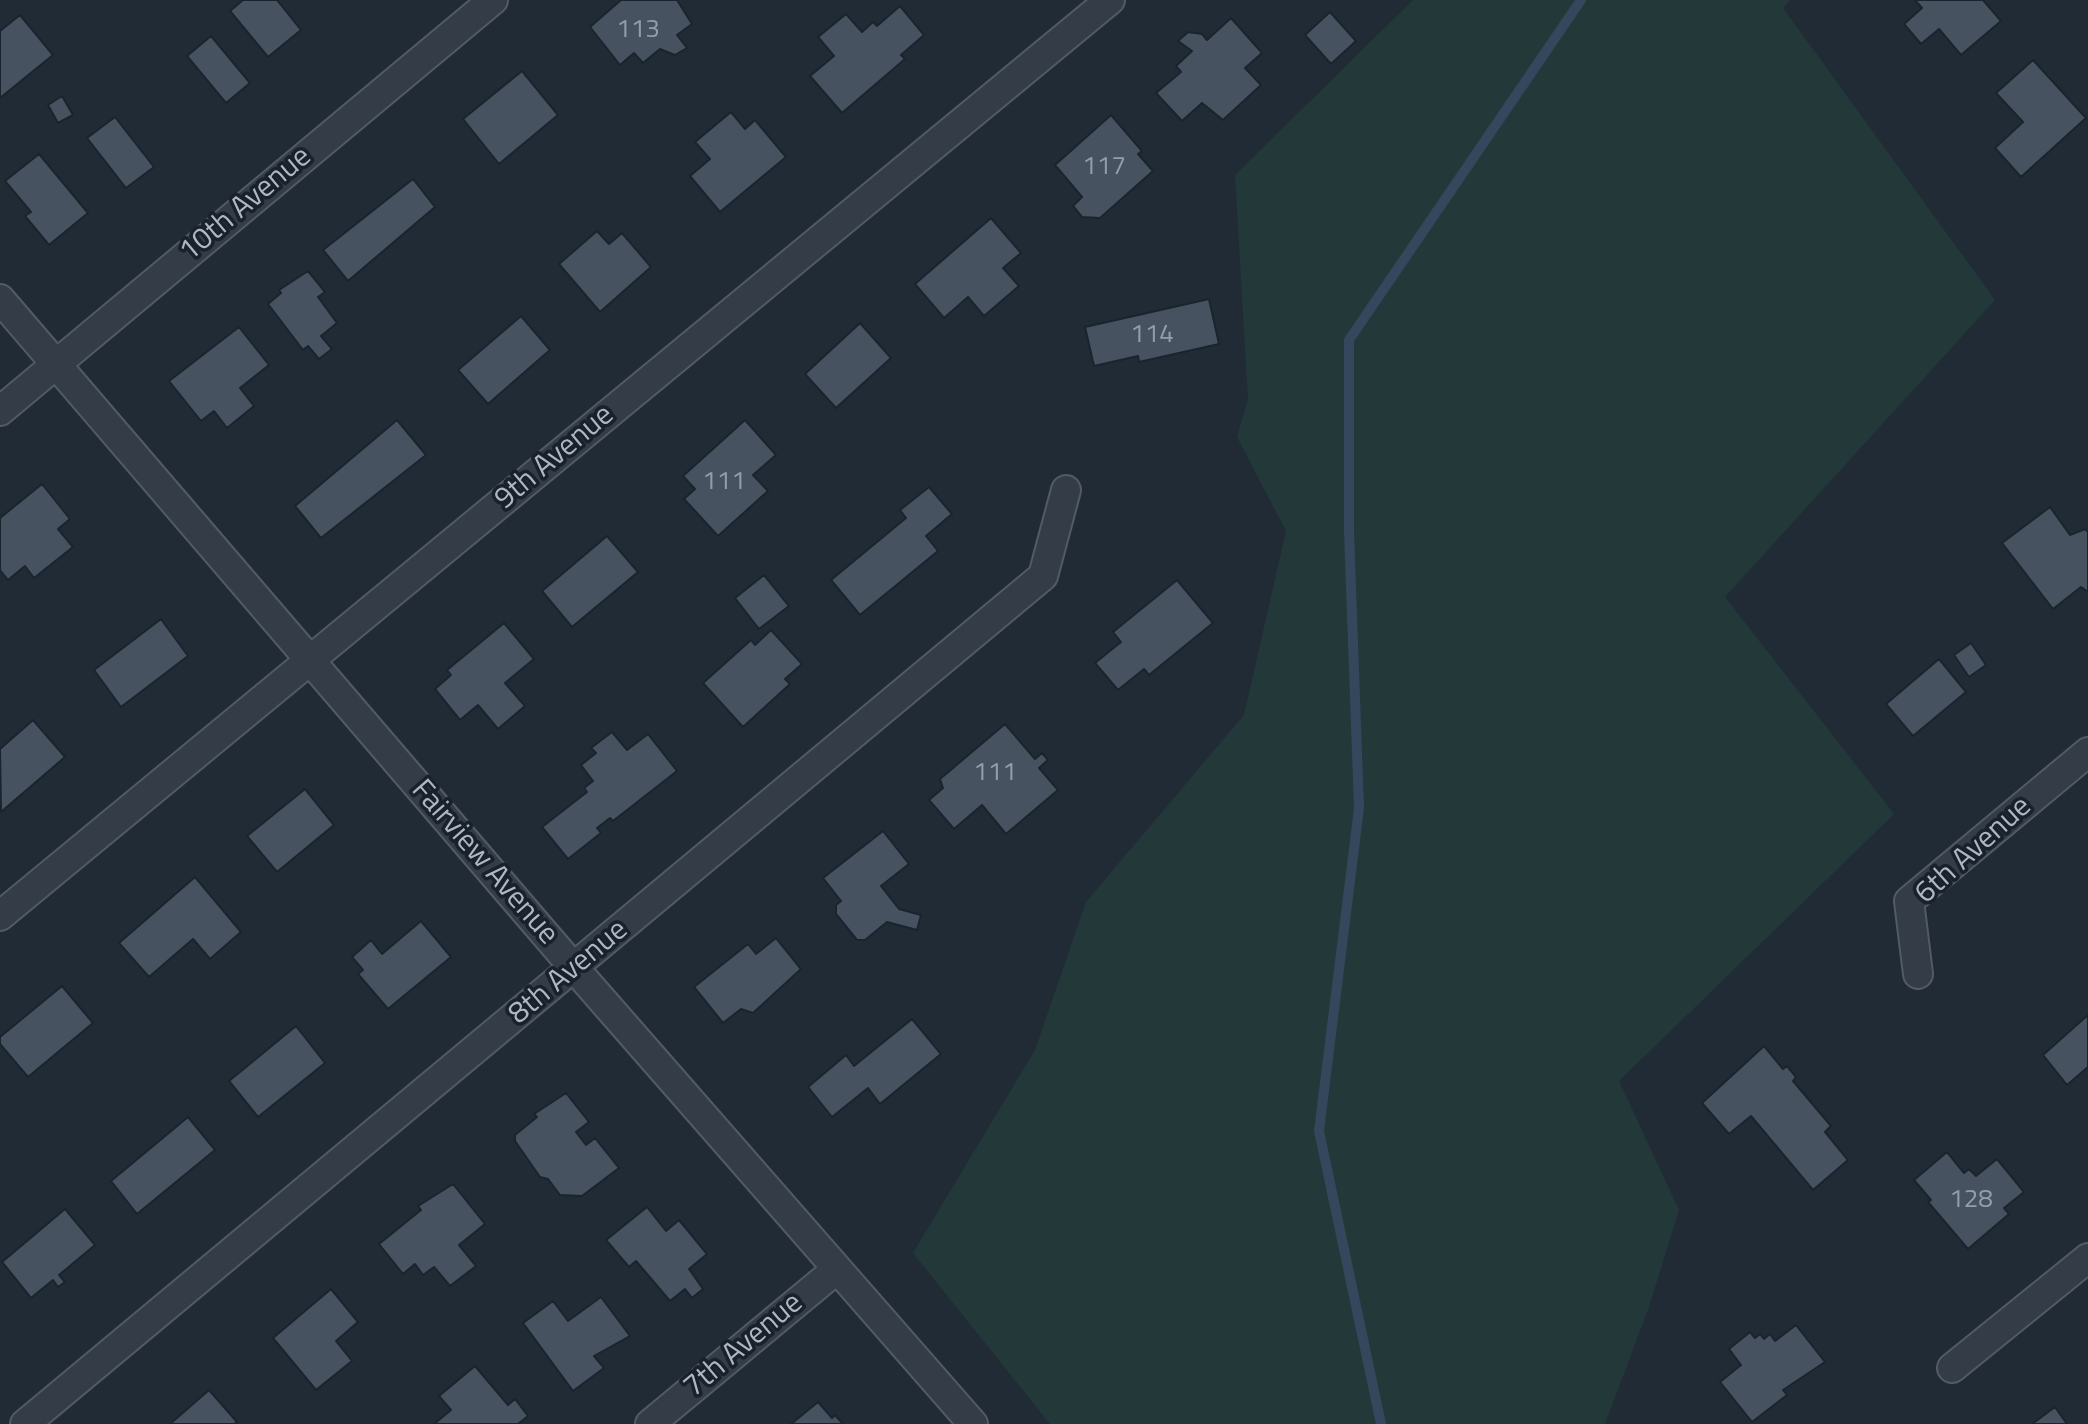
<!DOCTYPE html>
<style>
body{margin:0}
canvas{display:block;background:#202b36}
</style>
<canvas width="2088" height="1424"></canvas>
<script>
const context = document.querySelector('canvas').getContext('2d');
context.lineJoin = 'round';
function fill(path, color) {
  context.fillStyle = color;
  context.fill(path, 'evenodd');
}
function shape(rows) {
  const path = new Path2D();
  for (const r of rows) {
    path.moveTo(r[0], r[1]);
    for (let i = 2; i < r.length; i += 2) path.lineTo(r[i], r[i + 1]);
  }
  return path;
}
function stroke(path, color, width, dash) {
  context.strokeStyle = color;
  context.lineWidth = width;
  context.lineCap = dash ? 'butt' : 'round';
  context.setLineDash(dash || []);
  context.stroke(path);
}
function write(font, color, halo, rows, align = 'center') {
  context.font = font + ' "Titillium Web",sans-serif';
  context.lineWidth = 7;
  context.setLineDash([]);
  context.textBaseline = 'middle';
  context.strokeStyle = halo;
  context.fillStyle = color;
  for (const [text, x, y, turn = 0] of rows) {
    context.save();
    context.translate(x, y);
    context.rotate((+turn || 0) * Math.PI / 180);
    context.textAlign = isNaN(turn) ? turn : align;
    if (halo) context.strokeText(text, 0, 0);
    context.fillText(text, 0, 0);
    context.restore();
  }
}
const green = shape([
 [1413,0,1790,0,1783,8,1995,300,1725,597,1894,814,1619,1081,1679,1210,1649,1307,1605,1424,1050,1424,913,1253,1035,1050,1086,902,1244,715,1286,531,1237,437,1248,399,1235,175]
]);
const stream = shape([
 [1381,1424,1319,1131,1359,808,1349,532,1349,340,1581,0]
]);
const building = shape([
 [243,0,277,0,301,30,268,57,230,11,243,0],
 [621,0,677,0,692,24,677,35,687,48,675,55,660,49,643,63,634,53,620,65,590,27,621,0],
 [1915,0,1983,0,2001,21,1961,55,1939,29,1921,44,1904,24,1922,8,1915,0],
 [900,6,924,35,901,55,905,59,842,113,810,76,834,56,818,37,846,14,862,32,873,22,877,26,900,6],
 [1330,12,1356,41,1331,64,1305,35,1330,12],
 [20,15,53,55,0,98,0,31,20,15],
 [1231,18,1262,53,1245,68,1261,85,1223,120,1202,103,1182,121,1156,93,1181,72,1176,66,1192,51,1178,41,1188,32,1202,34,1207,40,1231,18],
 [211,36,250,83,226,103,187,56,211,36],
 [2033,60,2086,118,2021,177,1995,148,2023,122,1996,93,2033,60],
 [522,71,558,115,499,164,463,119,522,71],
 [62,96,73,115,58,123,48,105,62,96],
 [731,112,745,129,755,120,786,157,720,212,690,176,710,159,695,142,731,112],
 [1111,115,1142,151,1138,154,1153,171,1100,218,1082,217,1073,206,1082,197,1055,165,1111,115],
 [115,117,154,167,126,188,87,138,115,117],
 [39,154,88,213,49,245,25,216,31,212,5,181,39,154],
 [413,179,435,207,348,281,323,250,413,179],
 [991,218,1021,253,1003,268,1019,286,984,316,968,297,944,318,915,284,991,218],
 [597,231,609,244,622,233,651,267,600,312,559,264,597,231],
 [308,271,325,292,318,297,337,323,321,336,332,349,319,359,308,346,303,350,268,304,281,293,279,290,308,271],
 [1209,299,1219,344,1139,362,1138,356,1094,366,1085,327,1209,299],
 [521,316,550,350,488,404,458,370,521,316],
 [860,323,891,358,836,408,805,374,860,323],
 [239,327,269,365,240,388,254,406,227,428,214,411,201,421,169,381,239,327],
 [397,420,426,455,321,538,295,506,397,420],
 [745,420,776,455,753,475,768,491,718,536,684,499,695,489,683,476,745,420],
 [42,484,70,519,58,529,73,547,34,578,25,566,8,580,0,570,0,518,42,484],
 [929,487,952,514,926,536,938,551,860,615,831,580,906,518,900,510,929,487],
 [2050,507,2070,535,2085,529,2088,532,2088,592,2081,587,2053,609,2002,543,2050,507],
 [607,536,638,572,572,627,542,591,607,536],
 [764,575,789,606,759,629,735,598,764,575],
 [1177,580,1213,623,1149,675,1144,669,1118,690,1095,663,1121,642,1113,632,1177,580],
 [161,619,188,656,121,707,94,670,161,619],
 [504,623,534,659,505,683,525,706,498,729,478,705,460,720,435,689,451,675,447,670,504,623],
 [771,630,802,664,785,679,790,684,743,727,703,683,751,640,755,645,771,630],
 [1971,643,1986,665,1969,677,1954,655,1971,643],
 [1939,659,1966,692,1913,736,1886,704,1939,659],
 [33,720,65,757,1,812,0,749,33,720],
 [1005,724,1035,759,1042,753,1048,760,1039,768,1058,790,1006,834,982,805,954,829,929,800,943,788,940,779,1005,724],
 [612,732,627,750,648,734,677,771,613,821,610,818,597,828,601,833,568,859,542,827,587,792,584,788,593,781,581,765,596,753,591,748,612,732],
 [305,789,334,825,277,872,247,836,305,789],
 [883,831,909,864,881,886,899,909,921,915,917,930,887,922,865,940,857,940,836,914,836,905,841,901,823,878,883,831],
 [195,877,241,932,210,959,193,939,149,977,119,943,195,877],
 [421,921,451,957,388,1009,358,974,363,970,352,957,371,940,382,954,421,921],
 [776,938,801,969,753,1013,741,1009,723,1023,694,987,748,944,756,954,776,938],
 [62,986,93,1023,28,1077,0,1044,0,1037,62,986],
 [2088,1015,2088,1067,2067,1085,2043,1055,2088,1015],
 [912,1019,941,1054,880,1104,868,1088,832,1117,808,1087,846,1055,854,1066,912,1019],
 [296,1026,325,1063,258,1117,229,1081,296,1026],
 [1764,1046,1783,1069,1787,1066,1796,1077,1793,1081,1831,1126,1825,1132,1848,1160,1813,1190,1751,1116,1729,1134,1702,1103,1764,1046],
 [566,1093,589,1122,576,1132,586,1145,595,1138,619,1168,582,1196,560,1195,548,1179,540,1177,515,1141,515,1135,537,1117,534,1114,566,1093],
 [188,1117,215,1150,137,1214,111,1181,188,1117],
 [1947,1152,1964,1173,1969,1169,1976,1176,1997,1159,2024,1192,2004,1208,2009,1214,1968,1249,1928,1202,1931,1200,1914,1180,1947,1152],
 [453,1184,485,1224,459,1245,476,1266,450,1286,434,1267,423,1275,415,1264,403,1274,379,1244,421,1210,418,1206,453,1184],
 [647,1207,666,1231,679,1220,707,1254,689,1269,703,1289,692,1298,685,1289,670,1301,636,1261,629,1267,606,1240,647,1207],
 [65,1209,95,1245,59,1275,65,1282,58,1287,53,1280,31,1298,2,1262,65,1209],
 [331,1289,358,1322,336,1341,352,1361,316,1390,273,1338,331,1289],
 [601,1297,630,1336,594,1356,604,1368,573,1391,523,1323,553,1301,568,1321,601,1297],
 [1796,1325,1825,1362,1783,1390,1787,1395,1752,1422,1720,1382,1741,1365,1729,1349,1750,1332,1755,1338,1760,1334,1764,1339,1770,1334,1775,1341,1796,1325],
 [475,1366,508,1405,515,1399,528,1416,518,1424,434,1424,451,1410,439,1396,475,1366],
 [209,1390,237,1422,234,1424,170,1424,209,1390],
 [818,1402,832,1418,835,1415,843,1424,791,1424,818,1402],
 [2055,1407,2067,1424,2032,1424,2055,1407]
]);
const street = shape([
 [0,299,575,969,973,1424],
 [0,411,493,0],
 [0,916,1110,0],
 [1918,974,1909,901,2088,752],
 [1952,1368,2088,1258],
 [25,1424,1043,576,1066,490],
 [650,1424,837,1269]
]);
const numberNames = [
 ["113",638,31],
 ["117",1104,168],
 ["114",1152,336],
 ["111",724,483],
 ["111",995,774],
 ["128",1971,1201]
];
const streetNames = [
 ["10th Avenue",246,205,-40],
 ["9th Avenue",555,458,-40],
 ["6th Avenue",1974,851,-42],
 ["Fairview Avenue",484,863,49],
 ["8th Avenue",569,973,-40],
 ["7th Avenue",744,1346,-40]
];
fill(green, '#233838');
stroke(stream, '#34475d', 10);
fill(building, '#465260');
stroke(building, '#1b232d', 2);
stroke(street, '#515a65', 32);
stroke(street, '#333c47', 28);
write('26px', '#949eab', null, numberNames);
write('30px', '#aeb7c4', '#19212b', streetNames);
</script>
